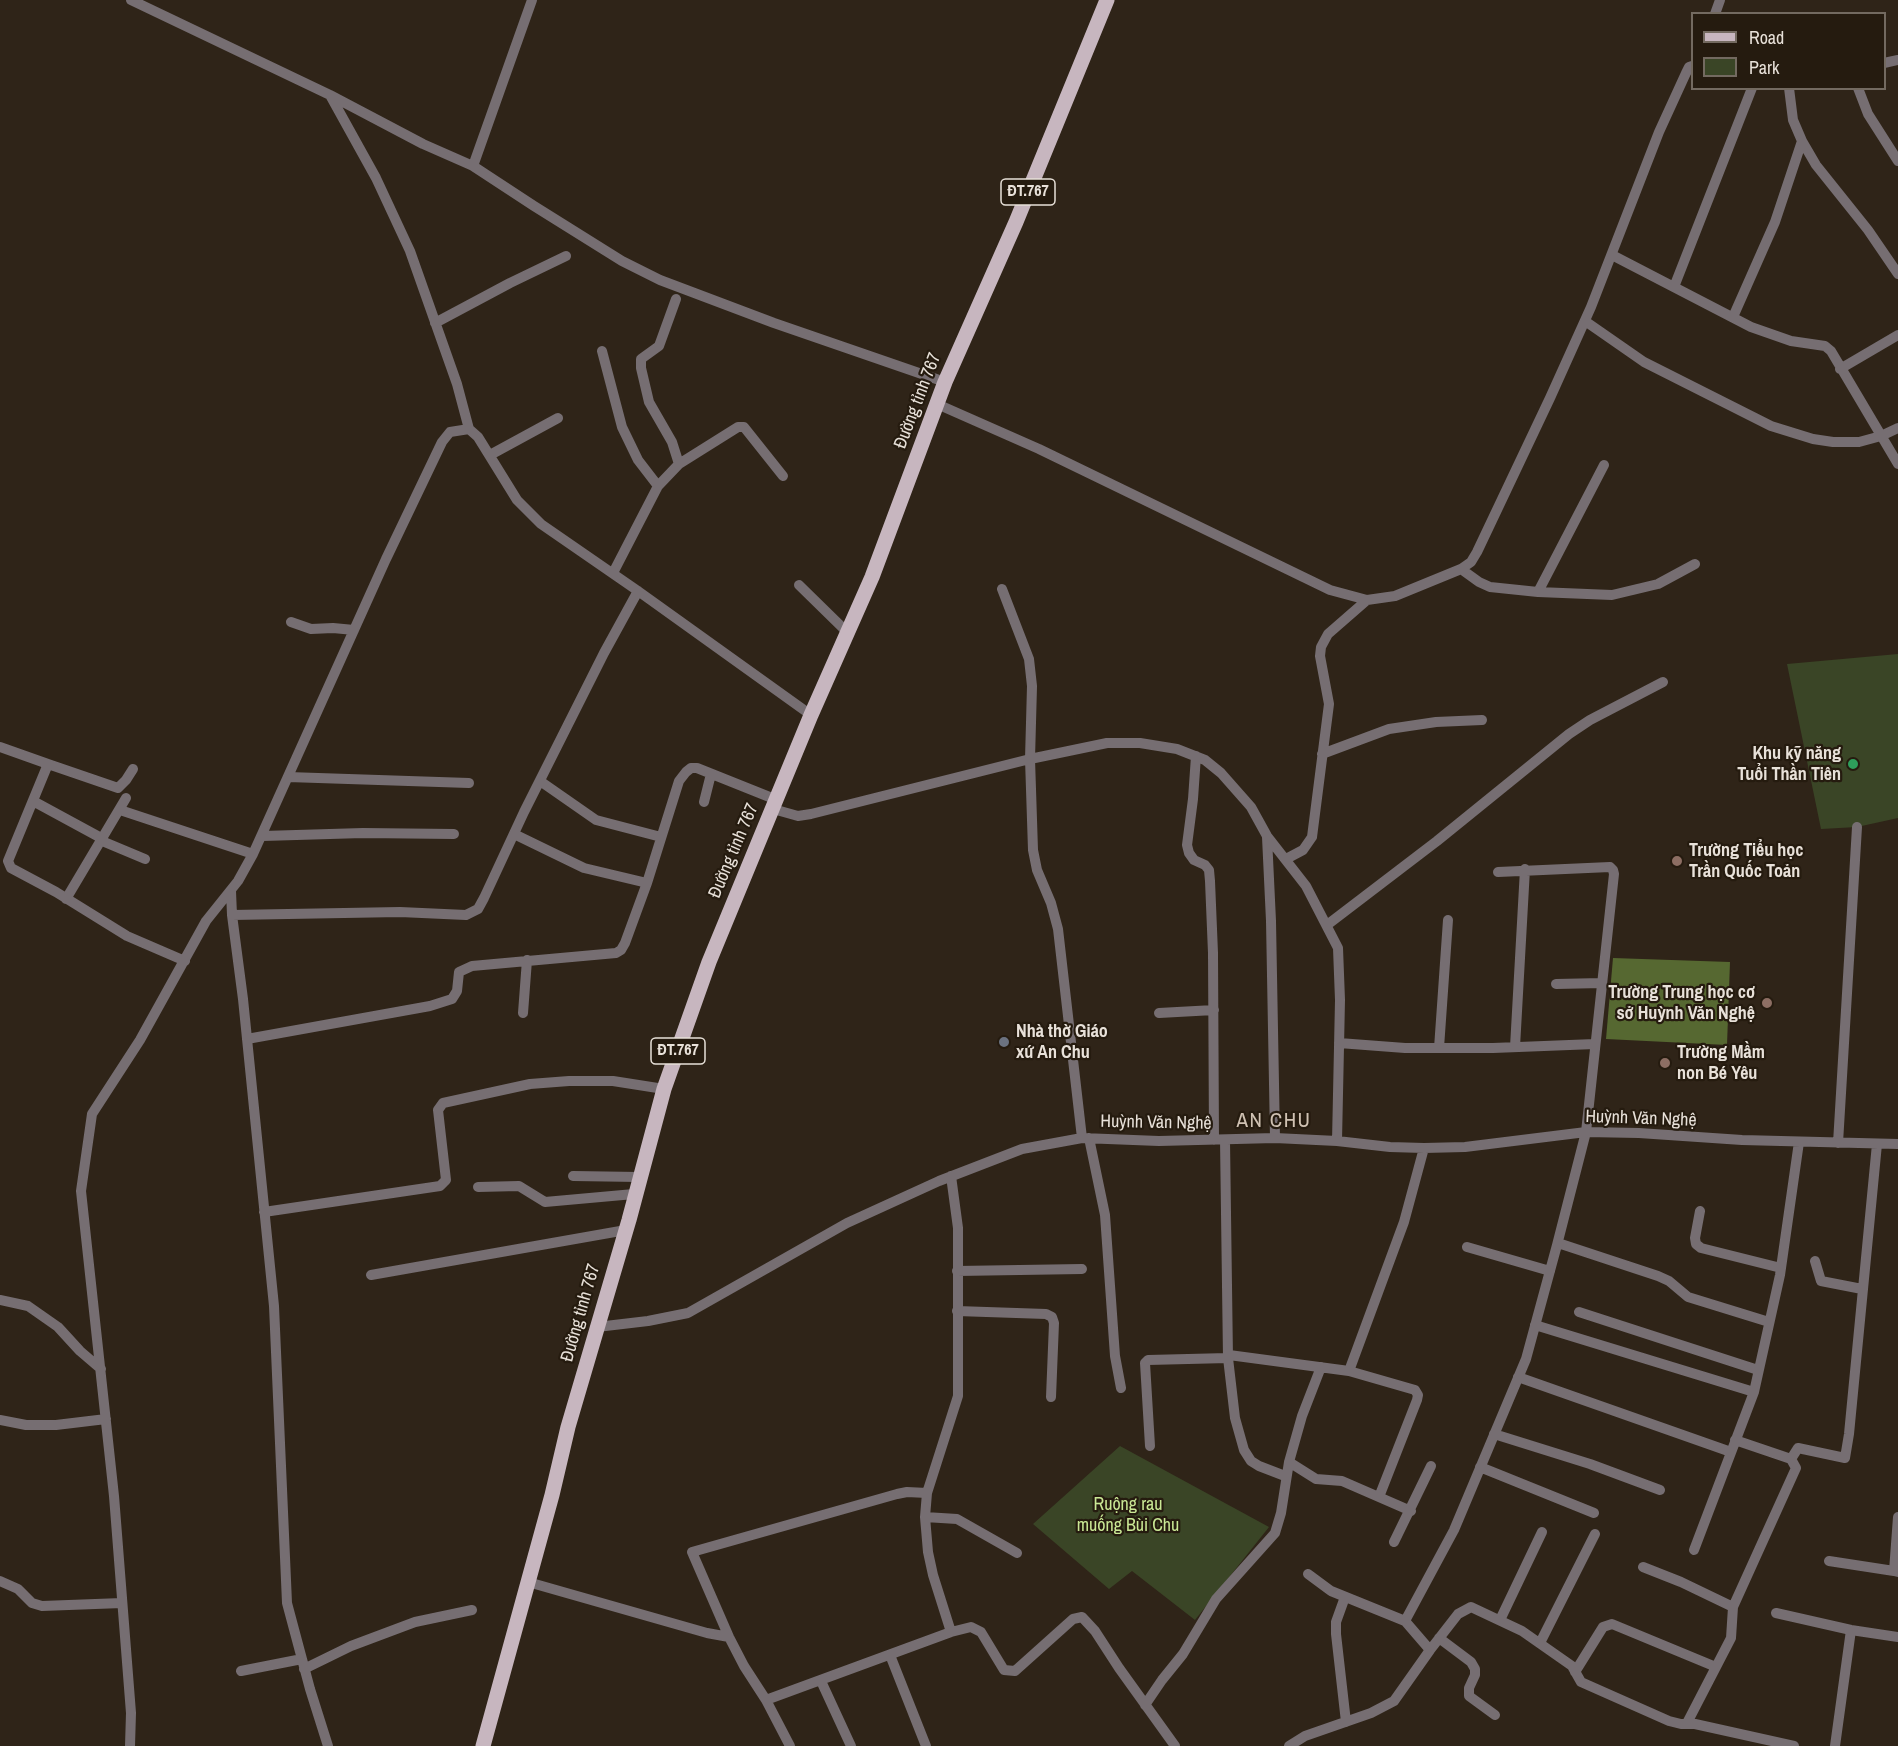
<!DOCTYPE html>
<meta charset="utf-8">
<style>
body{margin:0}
#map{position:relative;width:1898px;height:1746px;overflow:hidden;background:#2f2418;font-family:"Archivo Narrow",sans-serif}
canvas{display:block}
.legend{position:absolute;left:1691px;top:12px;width:195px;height:78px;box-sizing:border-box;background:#251b0f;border:2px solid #736a60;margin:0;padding:8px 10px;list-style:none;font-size:18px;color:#e8e1d9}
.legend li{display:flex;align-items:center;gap:12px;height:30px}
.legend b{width:30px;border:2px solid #736a60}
</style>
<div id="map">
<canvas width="1898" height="1746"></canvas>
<ul class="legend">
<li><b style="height:8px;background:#c7b6bf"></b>Road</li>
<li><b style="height:16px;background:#3a4526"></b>Park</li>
</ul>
</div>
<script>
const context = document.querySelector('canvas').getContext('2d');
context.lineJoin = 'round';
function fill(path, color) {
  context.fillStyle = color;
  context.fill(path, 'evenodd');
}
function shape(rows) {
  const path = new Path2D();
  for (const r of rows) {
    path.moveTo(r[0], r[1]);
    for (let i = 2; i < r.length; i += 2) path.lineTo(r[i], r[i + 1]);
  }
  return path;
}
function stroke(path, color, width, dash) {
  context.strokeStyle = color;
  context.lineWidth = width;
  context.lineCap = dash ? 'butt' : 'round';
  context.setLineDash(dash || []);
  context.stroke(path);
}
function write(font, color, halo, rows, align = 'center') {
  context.font = font + ' "Archivo Narrow",sans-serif';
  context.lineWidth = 4.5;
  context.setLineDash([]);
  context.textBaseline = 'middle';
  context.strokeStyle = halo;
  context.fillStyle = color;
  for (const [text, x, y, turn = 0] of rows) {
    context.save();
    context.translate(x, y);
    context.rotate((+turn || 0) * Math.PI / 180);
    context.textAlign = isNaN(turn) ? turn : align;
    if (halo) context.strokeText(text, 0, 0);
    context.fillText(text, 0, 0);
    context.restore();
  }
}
const green = shape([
 [1898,654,1898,818,1857,827,1821,829,1787,664],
 [1120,1446,1269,1527,1195,1620,1132,1571,1109,1589,1033,1524]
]);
const forest = shape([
 [1613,958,1730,962,1727,1045,1606,1039]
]);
const minor = shape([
 [131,0,330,95,423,144,473,166,534,206,622,261,660,280,774,323,945,382],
 [1715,14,1720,0],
 [1884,63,1898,60],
 [1789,88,1793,120,1802,141,1816,165,1868,230,1898,274],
 [1858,88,1868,114,1898,161],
 [330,95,376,178,410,251,457,384,469,429],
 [473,166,532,0],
 [1612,255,1751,327,1791,341,1825,346,1831,351,1898,464],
 [1674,287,1752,88],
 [676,299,659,346,641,359,641,368,649,402,672,442,679,464],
 [1733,317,1775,222,1802,141],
 [1585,321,1644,362,1771,426,1813,439,1833,442,1859,442,1881,436,1898,428],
 [435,323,510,283,566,256],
 [602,351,622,427,638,460,658,486],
 [1840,369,1898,335],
 [937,404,1039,449,1330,590,1367,600,1395,596,1461,569,1471,562,1477,552,1550,398,1591,307,1659,132,1686,73,1689,67,1692,66],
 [490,455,558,418],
 [1461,569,1479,582,1490,587,1538,592,1612,595,1658,584,1695,564],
 [613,573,658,486,679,464,738,427,744,427,783,476],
 [799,585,848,633],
 [1002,589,1029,659,1032,686,1030,759,1033,850,1037,870,1051,903,1058,929,1082,1138],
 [1538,592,1604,465],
 [291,622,311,629,333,628,354,630],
 [0,747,48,764,8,861,11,868,56,892,127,936,185,961],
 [1322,754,1389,729,1436,722,1482,720],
 [1196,756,1193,799,1187,845,1189,853,1194,860,1205,865,1209,870,1210,881,1213,953,1214,1140],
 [48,764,118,788,126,780,133,769],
 [288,777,469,783],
 [540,781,596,820,661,837],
 [33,801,103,839],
 [704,802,711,774],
 [773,809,798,816,811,814,1030,759,1107,743,1140,743,1177,749,1205,760,1221,773,1251,807,1267,836,1306,886,1338,948,1340,1000,1337,1141],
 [120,810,253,854],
 [514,834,584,868,647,883],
 [263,836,363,833,454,834],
 [1267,837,1271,921,1275,1138],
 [102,841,145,859],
 [1286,859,1303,850,1312,837,1329,704,1320,656,1321,647,1328,634,1367,600],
 [231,891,232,915,243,999,274,1306,287,1603,310,1689,328,1746],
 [66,899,126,798],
 [232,915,400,912,466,915,478,909,484,898,524,812,604,653,638,591],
 [1327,925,1437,841,1569,734,1590,720,1663,682],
 [1556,984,1602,983],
 [523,1013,527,960],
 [1159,1013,1214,1010],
 [247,1039,430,1006,452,999,457,991,459,972,472,966,616,953,621,950,625,943,647,883,679,781,686,772,691,768,697,768,777,800],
 [1339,1043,1405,1048,1493,1048,1595,1044],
 [1515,1047,1525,869],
 [1439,1048,1448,920],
 [1089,1138,1105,1215,1115,1356,1121,1388],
 [1225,1140,1228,1358,1235,1418,1244,1450,1251,1461,1259,1466,1285,1476],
 [1838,1143,1857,827],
 [573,1176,639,1177],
 [478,1187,519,1186,545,1202,634,1194],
 [1700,1211,1695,1238,1696,1244,1701,1248,1781,1268],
 [264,1212,440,1186,446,1180,438,1110,443,1103,530,1084,569,1081,613,1081,664,1089],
 [1558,1243,1658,1276,1669,1281,1688,1297,1769,1322],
 [1467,1247,1550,1271],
 [1815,1261,1821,1281,1862,1289],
 [957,1271,1082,1269],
 [371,1275,626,1230],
 [0,1300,28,1306,58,1327,80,1351,101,1369],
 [957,1311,1046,1314,1052,1317,1054,1323,1051,1397],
 [1579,1312,1758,1370],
 [1535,1325,1754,1392],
 [597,1327,648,1321,688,1313,847,1223,939,1181,1022,1149,1082,1138,1159,1141,1275,1138,1337,1141,1390,1147,1424,1148,1465,1147,1586,1132,1639,1133,1742,1140,1898,1144],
 [1229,1355,1349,1371,1415,1390,1418,1395,1417,1400,1379,1497],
 [1349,1371,1404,1222,1424,1148],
 [1518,1377,1731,1452],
 [0,1420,26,1425,56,1425,106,1419],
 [1494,1434,1590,1464,1660,1490],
 [1150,1446,1145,1363,1148,1360,1228,1358],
 [1791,1459,1798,1448,1845,1458,1849,1434,1877,1144],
 [1289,1462,1316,1479,1342,1481,1411,1511],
 [1480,1467,1594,1513],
 [925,1517,957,1519,1017,1553],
 [1898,1517,1894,1571,1898,1572],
 [1394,1542,1431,1466],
 [1694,1550,1754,1392,1780,1275,1799,1142],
 [1829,1561,1894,1571],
 [1643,1567,1681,1582,1733,1607],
 [1308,1574,1331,1591,1405,1621,1430,1650],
 [0,1581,18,1589,32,1603,42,1606,122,1603],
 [528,1582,707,1633,729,1637],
 [1345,1597,1336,1622,1336,1634,1346,1722],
 [1776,1613,1851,1630,1898,1637],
 [1500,1620,1542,1532],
 [1405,1621,1454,1530,1526,1359,1557,1245,1586,1132,1614,874,1613,870,1610,867,1498,872],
 [951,1632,933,1575,928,1552,925,1517,927,1493,958,1396,958,1228,951,1176],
 [1439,1638,1471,1662,1475,1669,1475,1675,1469,1688,1469,1696,1495,1715],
 [1540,1643,1595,1534],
 [890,1655,926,1746],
 [304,1669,351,1646,415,1622,472,1610],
 [241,1671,302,1659],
 [1575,1672,1603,1627,1612,1624,1716,1667],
 [821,1681,851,1746],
 [766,1700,951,1632,971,1627,981,1632,1004,1670,1015,1671,1073,1619,1082,1617,1095,1631,1119,1668,1175,1746],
 [1145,1705,1162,1680,1183,1654,1216,1599,1275,1533,1281,1513,1289,1462,1302,1416,1321,1367],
 [1687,1723,1731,1638,1733,1607,1796,1468,1791,1459,1735,1440],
 [130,1746,131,1713,114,1496,81,1191,92,1114,140,1040,206,921,238,881,253,854,386,559,442,442,450,432,469,429,478,437,517,500,541,524,638,591,811,715],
 [790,1746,766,1700,744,1666,729,1637,692,1552,897,1494,907,1492,927,1493],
 [1289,1746,1305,1736,1371,1713,1394,1701,1430,1650,1458,1614,1471,1607,1522,1631,1572,1666,1581,1682,1669,1721,1681,1724,1695,1724,1794,1746],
 [1835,1746,1851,1630]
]);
const primary = shape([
 [483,1746,552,1495,568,1427,629,1220,664,1089,709,962,811,715,872,577,945,382,1016,222,1107,0]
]);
const markers = [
 [1853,764,6,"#2e9e5b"],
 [1677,861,6,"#8d6e63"],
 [1767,1003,6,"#8d6e63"],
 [1004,1042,6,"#6b7280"],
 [1665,1063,6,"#8d6e63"]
];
const shields = [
 [1028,192,54],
 [678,1051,54]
];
const shieldNames = [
 ["ĐT.767",1028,192],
 ["ĐT.767",678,1051]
];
const streetNames = [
 ["Đường tỉnh 767",918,401,-69],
 ["Đường tỉnh 767",734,851,-67],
 ["Huỳnh Văn Nghệ",1641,1119,2],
 ["Huỳnh Văn Nghệ",1156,1123,1],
 ["Đường tỉnh 767",581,1313,-74]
];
const poiNames = [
 ["Khu kỹ năng",1841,754,"right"],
 ["Tuổi Thần Tiên",1841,775,"right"],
 ["Trường Tiểu học",1689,851],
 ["Trần Quốc Toản",1689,872],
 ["Trường Trung học cơ",1755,993,"right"],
 ["sở Huỳnh Văn Nghệ",1755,1014,"right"],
 ["Nhà thờ Giáo",1016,1032],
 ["xứ An Chu",1016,1053],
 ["Trường Mầm",1677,1053],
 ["non Bé Yêu",1677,1074]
];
const parkNames = [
 ["Ruộng rau",1128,1505],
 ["muống Bùi Chu",1128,1526]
];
const quarterNames = [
 ["AN CHU",1274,1121]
];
fill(green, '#3a4526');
fill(forest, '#566831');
stroke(minor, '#766e72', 10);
stroke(primary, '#c7b6bf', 15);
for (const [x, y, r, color] of markers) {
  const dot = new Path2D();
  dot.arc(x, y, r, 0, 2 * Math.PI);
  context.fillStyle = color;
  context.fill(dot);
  stroke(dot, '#251b0f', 2);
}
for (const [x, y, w] of shields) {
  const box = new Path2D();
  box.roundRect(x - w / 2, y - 13, w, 26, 4.5);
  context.fillStyle = '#251b0f';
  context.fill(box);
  stroke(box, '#e8e1d9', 1.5);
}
write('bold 16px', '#e8e1d9', null, shieldNames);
write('18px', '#e8e1d9', '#251b0f', streetNames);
write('bold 18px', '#e8e1d9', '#251b0f', poiNames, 'left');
write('18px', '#cae895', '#251b0f', parkNames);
context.letterSpacing = '1.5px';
write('21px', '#cfc1b2', '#251b0f', quarterNames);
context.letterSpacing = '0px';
</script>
